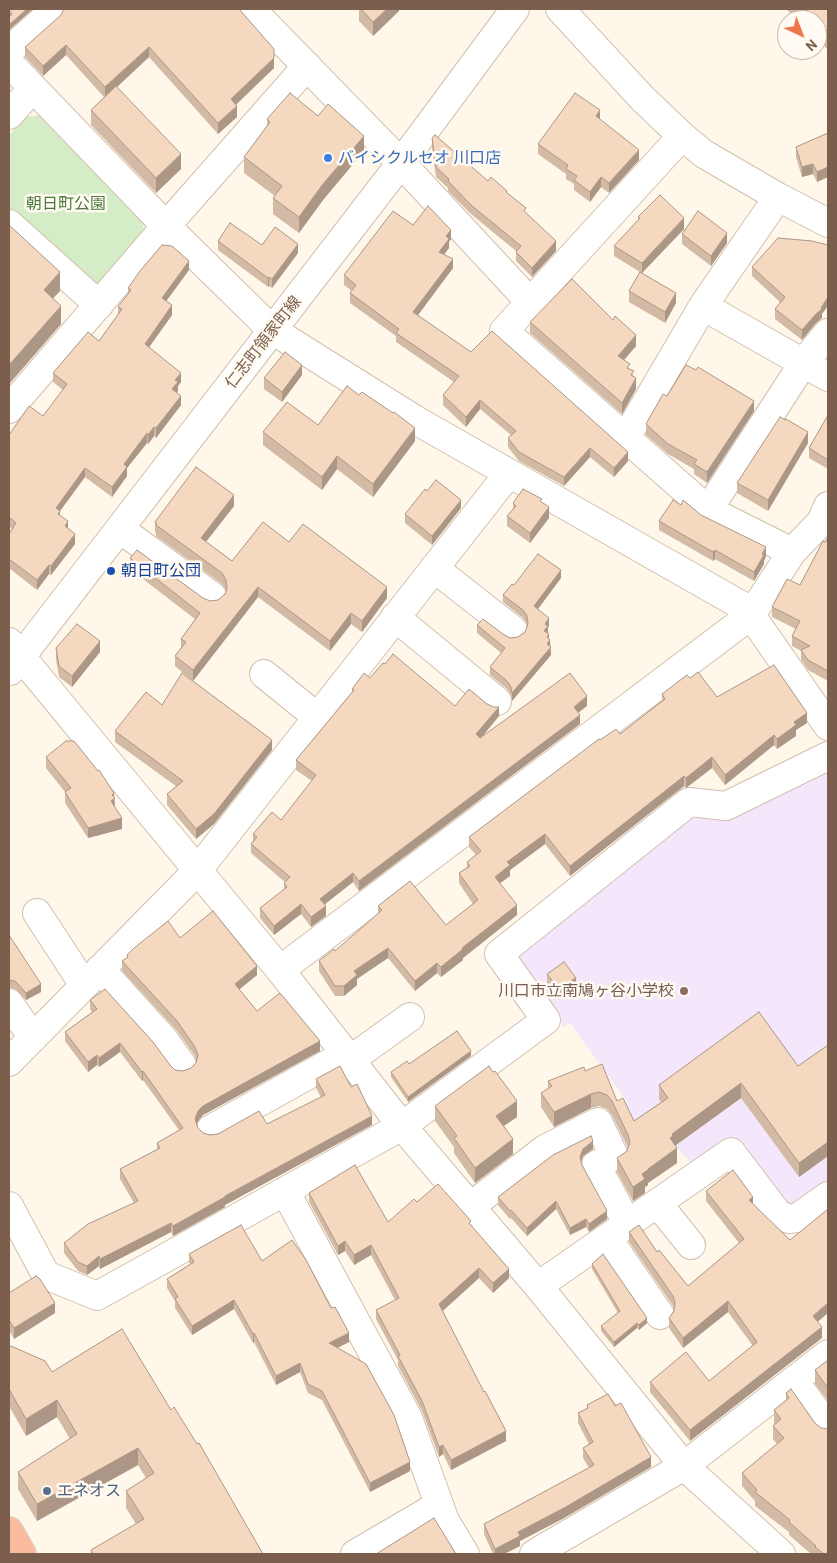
<!DOCTYPE html>
<meta charset="utf-8">
<style>
body{margin:0}
#map{position:relative;width:837px;height:1563px;overflow:hidden;background:#fef7ea;font-family:Barlow,sans-serif}
canvas{display:block}
.frame{position:absolute;inset:0;border:10px solid #7b5e4b;pointer-events:none}
.north{position:absolute;left:777px;top:10px;width:50px;height:50px;box-sizing:border-box;background:#fffaf2;border:1px solid #cabcaf;border-radius:50%;rotate:137deg;font-size:14px;font-weight:700;line-height:20px;text-align:center;color:#7b5e4b}
.north::after{content:'';display:block;margin:auto;width:18px;height:22px;background:#ed774a;clip-path:polygon(50% 0,100% 100%,50% 72%,0 100%)}
</style>
<div id="map">
<canvas width="837" height="1563"></canvas>
<div class="frame"></div>
<div class="north">N</div>
</div>
<script>
const context = document.querySelector('canvas').getContext('2d');
context.lineJoin = 'round';
function fill(path, color) {
  context.fillStyle = color;
  context.fill(path, 'evenodd');
}
function shape(rows) {
  const path = new Path2D();
  for (const r of rows) {
    path.moveTo(r[0], r[1]);
    for (let i = 2; i < r.length; i += 2) path.lineTo(r[i], r[i + 1]);
  }
  return path;
}
function stroke(path, color, width, dash) {
  context.strokeStyle = color;
  context.lineWidth = width;
  context.lineCap = dash ? 'butt' : 'round';
  context.setLineDash(dash || []);
  context.stroke(path);
}
function write(font, color, halo, rows, align = 'center') {
  context.font = font + ' Barlow,"Noto Sans JP",sans-serif';
  context.lineWidth = 5;
  context.setLineDash([]);
  context.textBaseline = 'middle';
  context.strokeStyle = halo;
  context.fillStyle = color;
  for (const [text, x, y, turn = 0] of rows) {
    context.save();
    context.translate(x, y);
    context.rotate((+turn || 0) * Math.PI / 180);
    context.textAlign = isNaN(turn) ? turn : align;
    if (halo) context.strokeText(text, 0, 0);
    context.fillText(text, 0, 0);
    context.restore();
  }
}
const education = shape([
 [828,766,828,1185,795,1209,783,1207,733,1138,693,1165,665,1134,623,1158,601,1117,628,1103,570,1023,564,1027,517,959,524,945,701,811]
]);
const green = shape([
 [41,115,144,217,143,234,100,285,91,287,9,214,9,135,26,117]
]);
const minor = shape([
 [251,9,401,163,531,303],
 [560,9,643,99,682,136,704,154,778,197,828,223],
 [9,51,50,14],
 [9,63,166,226,272,330,419,422,746,608,828,726],
 [9,115,33,88],
 [682,136,504,331,708,510,792,552],
 [9,224,99,305],
 [703,306,828,377],
 [9,409,166,226,307,66],
 [625,439,703,306,778,197],
 [708,510,804,362,828,333],
 [120,529,212,596],
 [434,568,513,630],
 [395,617,497,701],
 [9,642,280,970,402,1126,538,1286,684,1466,781,1554],
 [10,671,401,163,515,9],
 [264,674,317,717],
 [37,913,84,985],
 [100,969,165,1041,182,1065],
 [280,970,751,615,792,552,821,522,828,506],
 [9,1003,33,1038],
 [350,1060,410,1017],
 [9,1062,197,871,509,473],
 [211,1129,346,1054],
 [285,1191,408,1418,445,1521,465,1554],
 [658,1204,691,1245],
 [9,1206,46,1275,97,1296,402,1126,546,1020,499,954,689,802,726,806,828,756],
 [471,1206,545,1149,598,1122,614,1156,596,1165,628,1225],
 [608,1239,660,1315],
 [538,1286,731,1152,778,1214,789,1219,797,1218,828,1196],
 [794,1381,828,1427],
 [355,1554,439,1505],
 [534,1554,684,1466,828,1354]
]);
const highway = shape([
 [9,1531,22,1554]
]);
const wall = shape([
 [9,9,33,9,9,30,10,16,9,15],
 [239,9,274,59,274,68,236,105,237,117,218,134,149,57,117,87,181,169,156,193,91,125,91,110,104,97,66,55,43,76,25,57,25,47],
 [359,9,399,9,399,11,373,36,359,21],
 [786,9,828,9,828,50,817,39,817,20,798,20],
 [318,116,364,151,323,200,299,233,273,214,273,198,275,196,244,173,244,157,267,126,267,119],
 [600,120,639,160,609,193,601,187,590,202,574,190,574,184,566,179,566,174,538,154,538,144],
 [828,133,828,177,817,182,813,174,802,177,796,157,796,147],
 [432,138,488,181,507,193,526,213,556,251,532,277,516,261,516,251,471,214,448,191,448,188,436,177,432,147],
 [638,217,684,229,642,273,676,303,665,323,629,302,629,291,640,272,614,256,614,246,638,220],
 [9,225,60,291,53,298,61,324,10,383,9,382],
 [413,225,451,239,449,242,449,248,444,254,453,268,417,315,628,461,614,477,590,457,564,486,519,461,508,447,508,438,511,435,480,409,466,427,443,405,443,395,454,382,396,342,396,336,350,303,350,293,352,291,344,285,344,275],
 [682,234,727,243,711,266,682,244],
 [218,241,298,253,272,288,269,286,268,287,218,250],
 [752,267,822,314,822,318,816,323,802,340,775,319,775,309,780,302,752,276],
 [189,270,166,301,172,315,149,347,181,382,178,386,178,391,176,393,181,405,156,438,154,436,148,444,147,443,127,468,127,476,112,497,85,477,60,511,60,515,75,544,51,575,49,574,37,590,9,568,9,534,12,529,9,526,9,435,43,416,63,390,53,382,53,373,99,341,118,314,118,307,128,294,128,288],
 [530,322,636,346,624,360,634,377,636,389,622,414,530,333],
 [302,375,282,402,264,389,264,378],
 [667,396,754,411,707,483,694,474,694,469,668,454,646,435,646,424],
 [828,415,828,469,809,458,809,448],
 [318,425,415,441,373,497,337,469,322,490,263,445,263,432],
 [808,443,768,511,737,493,737,483],
 [542,502,549,518,530,543,507,526,507,516,513,509,513,503],
 [681,505,701,515,766,556,764,561,764,564,754,581,715,559,713,561,659,530,659,521],
 [234,506,206,542,232,561,289,542,387,598,362,632,351,624,330,651,258,597,193,681,175,666,175,656,181,648,181,639,195,619,130,569,130,558,203,598,210,601,218,600,225,594,226,590,222,584,156,536,156,533,155,532,155,522],
 [461,508,432,545,405,523,405,514],
 [828,540,828,681,808,670,801,660,801,651,792,646,792,636,796,629,772,617,772,607,800,585,826,542],
 [561,578,538,609,549,626,548,627,548,634,551,655,512,701,511,695,507,689,490,675,490,667,501,653,477,633,477,625,510,638,518,637,525,632,528,626,527,624,523,618,503,602,503,595,514,585],
 [56,648,100,652,72,687,59,677,56,659],
 [370,678,455,706,499,716,482,737,587,706,578,712,580,724,359,891,353,882,325,904,326,916,311,927,301,914,274,935,260,918,260,908,284,890,284,883,285,882,251,853,251,844,253,841,253,834,281,820,312,781,296,770,296,760,352,692,352,689],
 [690,678,717,697,807,723,796,730,796,736,777,749,774,745,725,785,712,768,686,788,684,786,679,790,570,876,545,844,510,870,510,876,500,883,517,915,463,958,463,960,441,977,437,973,415,991,388,958,357,979,357,985,344,996,335,996,319,971,319,961,335,951,378,914,378,906,446,925,473,904,459,883,459,873,467,867,467,862,476,855,469,847,469,837,600,740,620,734,662,701,662,694],
 [162,705,272,750,214,824,196,839,167,805,167,794,176,786,115,742,115,731],
 [46,757,114,798,115,807,122,829,88,838,65,803,65,792,46,768],
 [9,935,41,992,26,1000,15,989,9,988],
 [180,938,257,975,239,989,257,1011,320,1051,203,1115,198,1121,197,1124,198,1128,203,1133,210,1135,267,1124,321,1097,316,1088,316,1079,372,1125,225,1205,225,1207,173,1236,171,1232,100,1269,99,1266,87,1275,78,1271,64,1253,64,1243,134,1203,120,1179,120,1169,157,1149,157,1143,179,1130,143,1080,142,1081,120,1052,99,1067,97,1065,88,1072,65,1041,65,1032,92,1012,90,1009,90,1000,175,1070,183,1071,191,1068,196,1063,196,1061,195,1056,177,1031,122,971,122,961,127,958,127,955],
 [547,974,576,988,558,999,547,984],
 [828,1045,828,1156,799,1177,741,1098,675,1146,677,1163,648,1183,648,1185,645,1187,645,1193,633,1201,617,1172,617,1158,627,1151,628,1148,612,1115,607,1109,599,1106,591,1108,554,1127,541,1107,541,1093,548,1089,548,1081,585,1071,617,1101,634,1121,661,1102,659,1099,659,1085,798,1066],
 [471,1056,408,1102,391,1077,391,1072],
 [435,1106,517,1117,504,1126,513,1154,475,1183,454,1153,454,1147,435,1121],
 [593,1149,583,1156,581,1162,607,1219,589,1232,586,1227,570,1235,556,1209,527,1236,511,1218,510,1219,498,1205,498,1197],
 [706,1191,753,1204,818,1322,822,1338,690,1441,650,1392,650,1382,709,1381,753,1346,728,1312,683,1348,669,1328,669,1318,674,1310,673,1306,629,1242,629,1232,657,1252,688,1286,739,1243,706,1201],
 [309,1193,388,1222,417,1202,471,1225,509,1278,493,1293,479,1278,443,1311,506,1441,451,1470,443,1454,439,1457,422,1411,398,1366,398,1360,376,1319,376,1310,395,1300,371,1255,354,1265,345,1251,338,1255,309,1202],
 [189,1254,262,1261,349,1342,337,1348,410,1471,370,1492,322,1400,308,1393,300,1372,276,1385,254,1342,253,1343,234,1309,192,1335,175,1308,175,1301,167,1288,167,1279,190,1264,189,1262],
 [592,1264,647,1323,639,1330,637,1328,614,1347,601,1331,601,1326,618,1313,592,1269],
 [9,1293,55,1313,14,1339,9,1330],
 [9,1348,52,1372,171,1410,263,1554,91,1554,91,1550,136,1524,126,1508,126,1491,146,1478,138,1465,37,1521,18,1489,18,1472,70,1439,57,1417,26,1436,9,1406],
 [828,1360,828,1401,815,1384,815,1370],
 [786,1393,815,1423,821,1428,828,1554,811,1554,789,1535,789,1532,755,1506,755,1501,742,1486,742,1473,777,1444,773,1439,773,1426,774,1425,774,1410,786,1400],
 [587,1405,615,1406,651,1467,564,1518,520,1541,520,1546,504,1554,493,1554,484,1534,484,1524,589,1468,583,1458,583,1448,589,1444,578,1423,578,1413,587,1408]
]);
const shadedWall = shape([
 [27,9,33,9,9,30,9,25],
 [387,9,399,9,399,11,373,36,373,22],
 [66,45,66,55,43,76,43,66],
 [149,47,149,57,105,98,105,87],
 [274,49,274,68,231,109,231,99],
 [237,106,237,117,218,134,218,123],
 [600,110,600,120,596,116],
 [364,136,364,151,323,200,299,233,299,217,323,184],
 [639,150,639,160,609,193,609,183],
 [181,154,181,169,156,193,156,178],
 [813,164,813,174,802,177,802,167],
 [828,167,828,177,817,182,817,172],
 [601,177,601,187,590,202,590,192],
 [684,218,684,229,642,273,642,263],
 [451,230,451,239,449,242,449,248,439,261,439,252,446,236],
 [727,233,727,243,711,266,711,256],
 [556,241,556,251,532,277,532,268],
 [298,244,298,253,272,288,272,279],
 [453,259,453,268,413,322,413,312],
 [189,261,189,270,162,307,162,298],
 [60,272,60,291,44,308,44,290],
 [269,277,269,286,268,287,268,278],
 [676,293,676,303,665,323,665,312],
 [828,297,828,306,822,314,822,318,816,323,802,340,802,330],
 [172,305,172,315,145,353,145,344],
 [61,306,61,324,10,383,10,364],
 [636,335,636,346,618,367,618,356],
 [302,365,302,375,282,402,282,392],
 [181,373,181,382,178,386,178,391,172,398,172,389,175,380],
 [636,378,636,389,622,414,622,403],
 [181,396,181,405,156,438,156,428],
 [480,400,480,409,466,427,466,417],
 [754,401,754,411,707,483,707,472],
 [154,427,154,436,148,444,148,435],
 [415,428,415,441,373,497,373,484],
 [808,432,808,443,768,511,768,500],
 [147,433,147,443,127,468,127,476,112,497,112,487,124,464],
 [590,448,590,457,564,486,564,477],
 [628,452,628,461,614,477,614,468],
 [337,456,337,469,322,490,322,477],
 [85,468,85,477,60,511,60,520,56,508],
 [234,495,234,506,201,548,201,538],
 [461,500,461,508,432,545,432,536],
 [549,507,549,518,530,543,530,533],
 [68,521,68,530,65,526],
 [75,534,75,544,51,575,51,566],
 [766,547,766,556,764,561,764,564,754,581,754,572],
 [715,550,715,559,713,561,713,552],
 [49,565,49,574,37,590,37,580],
 [561,570,561,578,534,614,534,606],
 [258,587,258,597,193,681,193,670],
 [387,587,387,598,362,632,362,621],
 [351,613,351,624,330,651,330,641],
 [549,618,549,626,548,627,548,634,544,631,545,624],
 [549,634,549,641,550,640,551,655,512,701,512,693],
 [100,641,100,652,72,687,72,676],
 [587,696,587,706,574,716,574,707],
 [499,707,499,716,476,744,476,734],
 [807,713,807,723,796,730,796,736,777,749,777,739,794,722],
 [580,715,580,724,359,891,359,881],
 [774,735,774,745,725,785,725,775],
 [272,740,272,750,214,824,196,839,196,829],
 [712,757,712,768,686,788,686,778],
 [684,776,684,786,570,876,570,866],
 [114,793,115,809,111,801,112,795],
 [122,818,122,829,88,838,88,828],
 [545,834,545,844,510,870,510,876,495,887,495,877,507,862],
 [353,873,353,882,320,908,320,899],
 [301,904,301,914,274,935,274,926],
 [517,905,517,915,463,958,463,960,441,977,441,967,462,948],
 [326,906,326,916,311,927,311,917],
 [388,948,388,958,357,979,357,985,344,996,344,986,354,971],
 [437,963,437,973,415,991,415,981],
 [257,966,257,975,235,993,235,984],
 [576,978,576,988,558,999,558,988],
 [41,984,41,992,26,1000,26,993],
 [320,1041,320,1051,203,1115,198,1121,195,1128,195,1119,198,1111,203,1106],
 [120,1043,120,1052,99,1067,99,1058],
 [471,1051,471,1056,408,1102,408,1097],
 [97,1055,97,1065,88,1072,88,1062],
 [143,1071,143,1080,142,1081,142,1072],
 [741,1083,741,1098,673,1147,670,1138,672,1134],
 [591,1094,591,1108,554,1127,554,1112],
 [517,1101,517,1117,496,1131,496,1116],
 [372,1116,372,1125,225,1205,225,1207,173,1236,173,1226,225,1196],
 [513,1139,513,1154,475,1183,475,1168],
 [593,1141,593,1149,583,1156,580,1165,580,1157,583,1149],
 [828,1142,828,1156,799,1177,799,1163],
 [677,1148,677,1163,648,1183,648,1185,645,1187,645,1193,633,1201,633,1187,642,1174,648,1169],
 [753,1197,753,1207,749,1200],
 [556,1201,556,1209,527,1236,527,1228],
 [607,1211,607,1219,589,1232,589,1224],
 [586,1219,586,1227,570,1235,570,1228],
 [171,1223,171,1232,100,1269,100,1259],
 [345,1241,345,1251,338,1255,338,1246],
 [371,1245,371,1255,354,1265,354,1255],
 [99,1256,99,1266,87,1275,87,1266],
 [479,1268,479,1278,439,1314,439,1304],
 [509,1269,509,1278,493,1293,493,1283],
 [234,1300,234,1309,192,1335,192,1326],
 [728,1301,728,1312,683,1348,683,1338],
 [55,1303,55,1313,14,1339,14,1328],
 [828,1303,828,1313,813,1326,813,1316],
 [647,1318,647,1323,639,1330,639,1325],
 [637,1323,637,1328,614,1347,614,1342],
 [822,1327,822,1338,690,1441,690,1430],
 [254,1333,254,1342,253,1343,253,1334],
 [349,1333,349,1342,329,1352,329,1343],
 [300,1363,300,1372,276,1385,276,1376],
 [57,1400,57,1417,26,1436,26,1419],
 [506,1431,506,1441,451,1470,451,1460],
 [443,1445,443,1454,439,1457,439,1447],
 [138,1448,138,1465,37,1521,37,1504],
 [651,1457,651,1467,564,1518,520,1541,520,1546,504,1554,495,1554,495,1549,518,1532],
 [410,1462,410,1471,370,1492,370,1483]
]);
const building = shape([
 [9,9,27,9,9,25,9,17,12,14,9,10,9,9],
 [64,9,239,9,274,49,274,58,231,99,237,106,218,123,149,47,105,87,66,45,43,66,25,47,61,15,64,9],
 [361,9,387,9,373,22,361,9],
 [806,9,828,9,828,31,806,9],
 [116,86,181,154,156,178,91,110,116,86],
 [290,93,318,116,328,104,364,136,323,184,299,217,273,198,282,186,244,157,270,122,267,119,290,93],
 [575,93,600,110,596,116,639,150,609,183,601,177,590,192,574,180,577,176,566,169,568,165,538,144,575,93],
 [828,133,828,167,817,172,813,164,802,167,796,147,828,133],
 [435,135,488,181,491,177,507,191,506,192,526,208,524,211,556,241,532,268,516,252,521,246,471,205,448,181,449,179,436,167,432,138,435,135],
 [660,195,684,218,642,263,614,246,640,218,638,217,660,195],
 [428,206,451,230,446,236,449,239,439,252,453,259,413,312,471,352,492,331,628,452,614,468,590,448,564,477,519,452,508,438,516,431,480,400,466,417,443,395,459,376,396,333,399,329,350,293,356,285,344,275,393,211,413,225,428,206],
 [698,211,727,233,711,256,682,234,698,211],
 [230,223,262,245,275,227,298,244,272,279,269,277,268,278,218,241,230,223],
 [9,225,60,272,44,290,61,306,10,364,9,364,9,225],
 [778,238,812,241,828,245,828,297,821,308,822,309,816,314,802,330,775,309,785,297,752,267,778,238],
 [162,245,172,246,189,261,162,298,172,305,145,344,181,373,175,380,178,382,172,389,181,396,156,428,154,427,148,435,147,433,124,464,127,467,112,487,85,468,56,508,60,511,58,514,68,521,65,526,75,534,51,566,49,565,37,580,9,559,9,534,16,523,9,517,9,435,29,406,43,416,67,384,53,373,88,332,99,341,122,309,118,307,131,290,128,288,140,271,162,245],
 [640,272,676,293,665,312,629,291,640,272],
 [572,279,613,320,615,316,636,335,618,356,630,364,627,368,634,371,631,375,636,378,622,403,530,322,572,279],
 [285,352,302,365,282,392,264,378,285,352],
 [686,365,696,370,698,367,754,401,707,472,694,464,697,460,668,444,646,424,663,394,667,396,686,365],
 [347,386,359,395,362,392,393,413,394,412,415,428,373,484,337,456,322,477,263,432,287,402,318,425,347,386],
 [828,415,828,460,809,448,828,415],
 [780,417,786,420,786,419,808,432,768,500,737,483,780,417],
 [196,467,234,495,201,538,232,561,263,522,289,542,303,524,387,587,362,621,351,613,330,641,258,587,193,670,175,656,186,642,181,639,200,613,130,558,137,550,203,598,210,601,218,600,225,594,227,588,226,580,222,573,156,525,157,524,155,522,196,467],
 [436,480,461,500,432,536,405,514,425,489,427,491,436,480],
 [523,489,542,499,540,501,549,507,530,533,507,516,516,506,513,503,523,489],
 [673,500,681,505,683,500,701,515,766,547,762,554,764,555,754,572,715,550,713,552,659,521,673,500],
 [827,539,828,540,828,671,808,660,801,650,810,646,792,636,800,621,772,607,787,579,800,585,823,541,826,542,827,539],
 [538,554,561,570,534,606,549,618,545,624,548,626,544,631,549,634,547,637,550,640,547,644,551,647,512,693,511,687,507,681,490,667,505,648,477,625,483,619,503,634,510,638,518,637,525,632,528,624,527,616,523,610,503,595,512,584,514,585,538,554],
 [77,624,100,641,72,676,59,666,56,648,77,624],
 [393,654,455,706,469,689,487,704,494,707,499,707,476,734,480,738,570,673,587,696,574,707,580,715,359,881,353,873,320,899,326,906,311,917,301,904,274,926,260,908,287,887,284,883,290,877,251,844,257,837,253,834,272,812,281,820,316,775,296,760,354,690,352,689,364,673,370,678,383,663,385,664,393,654],
 [774,665,807,713,794,722,796,725,777,739,774,735,725,775,712,757,686,778,684,776,679,780,570,866,545,834,507,862,510,865,495,877,517,905,462,948,463,949,441,967,437,963,415,981,388,948,354,971,357,975,344,986,335,986,319,961,334,949,335,951,382,910,378,906,410,881,446,925,478,900,459,873,470,866,467,862,481,851,469,837,599,739,600,740,616,729,620,734,665,699,662,694,687,675,690,678,698,672,717,697,774,665],
 [182,673,272,740,214,814,196,829,167,794,183,781,115,731,146,692,162,705,182,673],
 [66,741,74,741,98,771,99,770,114,793,112,795,115,798,111,801,122,818,88,828,65,792,71,788,46,757,66,741],
 [213,911,257,966,235,984,257,1011,280,993,320,1041,203,1106,198,1111,195,1119,198,1128,203,1133,210,1135,218,1134,259,1111,267,1124,325,1095,316,1079,340,1066,351,1087,357,1084,358,1086,372,1116,225,1196,225,1197,173,1226,171,1223,100,1259,99,1256,87,1266,78,1262,64,1243,88,1224,138,1201,120,1169,160,1148,157,1143,183,1128,143,1071,142,1072,120,1043,99,1058,97,1055,88,1062,65,1032,97,1009,90,1000,105,989,153,1042,170,1065,175,1070,183,1071,191,1068,196,1063,198,1055,195,1047,177,1021,122,961,128,957,127,955,134,948,168,921,180,938,213,911],
 [9,935,41,984,26,993,15,981,9,980,9,935],
 [564,962,576,978,558,988,547,974,564,962],
 [759,1012,798,1066,828,1045,828,1142,799,1163,741,1083,672,1134,673,1136,670,1138,677,1148,648,1169,648,1170,642,1174,645,1179,633,1187,617,1158,627,1151,630,1142,628,1135,612,1101,607,1095,599,1092,591,1094,554,1112,541,1093,552,1086,548,1081,584,1067,585,1071,602,1064,617,1101,623,1098,634,1121,668,1098,659,1085,759,1012],
 [457,1031,471,1051,408,1097,391,1072,407,1061,409,1064,457,1031],
 [489,1066,493,1072,495,1071,517,1101,496,1116,513,1139,475,1168,454,1138,457,1136,435,1106,489,1066],
 [591,1136,593,1141,583,1149,580,1157,582,1165,607,1211,589,1224,586,1219,570,1228,556,1201,527,1228,511,1210,510,1211,498,1197,553,1155,591,1136],
 [355,1165,388,1222,414,1199,417,1202,438,1184,471,1221,469,1223,509,1269,493,1283,479,1268,439,1304,484,1392,485,1391,506,1431,451,1460,443,1445,439,1447,422,1401,398,1356,400,1355,376,1310,399,1298,371,1245,354,1255,345,1241,338,1246,309,1193,355,1165],
 [733,1170,753,1197,749,1200,790,1240,828,1209,828,1303,813,1316,822,1327,690,1430,650,1382,686,1352,709,1381,757,1342,728,1301,683,1338,669,1318,674,1311,675,1303,673,1296,629,1232,639,1225,657,1252,659,1250,688,1286,744,1239,706,1191,733,1170],
 [241,1225,262,1261,292,1240,306,1260,331,1308,335,1307,349,1333,329,1343,366,1364,394,1415,410,1462,370,1483,322,1391,308,1384,300,1363,276,1376,254,1333,253,1334,234,1300,192,1326,175,1299,178,1297,167,1279,194,1262,189,1254,241,1225],
 [603,1254,647,1318,639,1325,637,1323,614,1342,601,1326,620,1311,592,1264,603,1254],
 [36,1276,40,1279,55,1303,14,1328,9,1320,9,1293,36,1276],
 [122,1329,171,1410,174,1407,197,1444,199,1443,263,1554,93,1554,91,1550,144,1519,126,1491,154,1473,138,1448,37,1504,18,1472,77,1434,57,1400,26,1419,9,1389,9,1348,11,1346,45,1361,52,1372,122,1329],
 [828,1360,828,1388,815,1370,828,1360],
 [791,1389,815,1423,821,1428,828,1429,828,1554,824,1554,815,1547,816,1546,789,1522,790,1520,755,1492,757,1490,742,1473,784,1438,773,1426,781,1419,774,1410,789,1398,786,1393,791,1389],
 [608,1394,615,1406,621,1403,651,1457,564,1508,518,1532,520,1536,495,1549,484,1524,594,1465,583,1448,593,1442,578,1413,588,1408,587,1405,608,1394],
 [434,1518,456,1554,376,1554,434,1518]
]);
const markers = [
 [328,158,5,"#3f7fe0"],
 [111,571,5,"#1a4fb4"],
 [684,991,5,"#8d6e63"],
 [47,1491,5,"#5c6f8a"]
];
const shopNames = [
 ["バイシクルセオ 川口店",338,158]
];
const parkNames = [
 ["朝日町公園",66,204]
];
const streetNames = [
 ["仁志町領家町線",263,342,-52]
];
const transitNames = [
 ["朝日町公団",121,571]
];
const educationNames = [
 ["川口市立南鳩ヶ谷小学校",674,991]
];
const serviceNames = [
 ["エネオス",57,1491]
];
fill(education, '#f4e6fb');
fill(green, '#d4edc7');
stroke(minor, '#d2c0ae', 30);
stroke(highway, '#ddd5d0', 30);
stroke(minor, '#fff', 28);
stroke(highway, '#fabb9e', 28);
fill(wall, '#d3baa5');
fill(shadedWall, '#ac9786');
fill(building, '#f5d8c0');
stroke(building, '#ac9786', 1);
for (const [x, y, r, color] of markers) {
  const dot = new Path2D();
  dot.arc(x, y, r, 0, 2 * Math.PI);
  context.fillStyle = color;
  context.fill(dot);
  stroke(dot, '#fffaf2', 2);
}
write('16px', '#366cbe', '#fffaf2', shopNames, 'left');
write('16px', '#4d7b3f', '#fffaf2', parkNames);
write('16px', '#7b5e4b', '#fffaf2', streetNames);
write('16px', '#164399', '#fffaf2', transitNames, 'left');
write('16px', '#785e54', '#fffaf2', educationNames, 'right');
write('16px', '#4e5e75', '#fffaf2', serviceNames, 'left');
</script>
